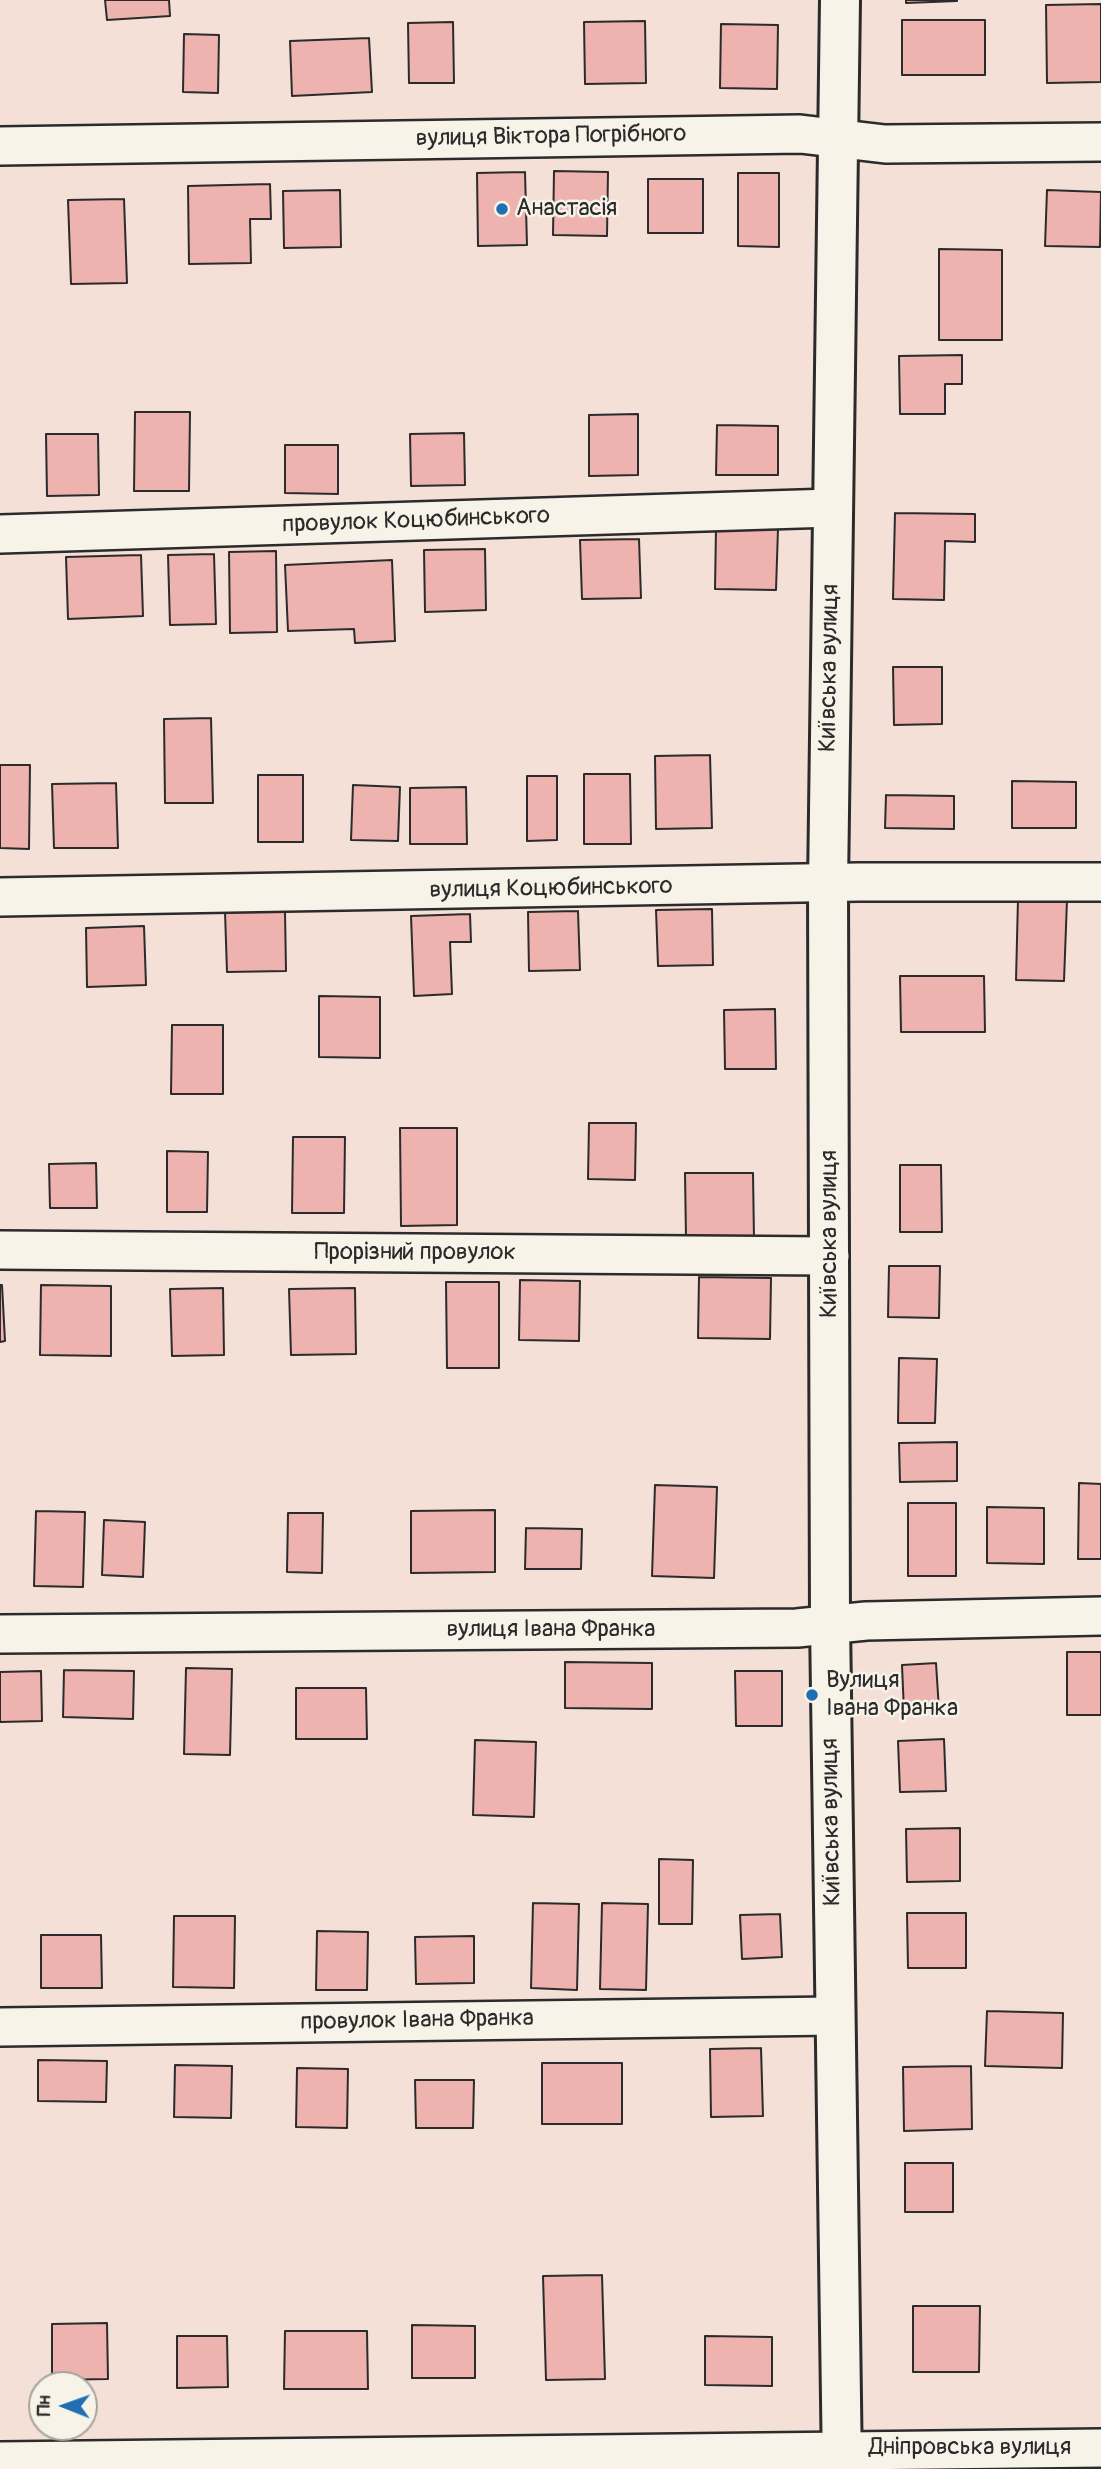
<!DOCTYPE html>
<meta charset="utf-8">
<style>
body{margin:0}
#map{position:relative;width:1101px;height:2469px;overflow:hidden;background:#f4e0d7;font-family:Pangolin,sans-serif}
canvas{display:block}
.north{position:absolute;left:28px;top:2371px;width:70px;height:70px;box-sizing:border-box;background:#f7f3e8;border:2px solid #a5a39c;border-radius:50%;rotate:271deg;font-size:19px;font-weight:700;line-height:28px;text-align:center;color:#2b2b2b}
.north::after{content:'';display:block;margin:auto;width:24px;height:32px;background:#1f6fb2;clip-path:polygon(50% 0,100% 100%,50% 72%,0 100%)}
</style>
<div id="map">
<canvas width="1101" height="2469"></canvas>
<div class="north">Пн</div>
</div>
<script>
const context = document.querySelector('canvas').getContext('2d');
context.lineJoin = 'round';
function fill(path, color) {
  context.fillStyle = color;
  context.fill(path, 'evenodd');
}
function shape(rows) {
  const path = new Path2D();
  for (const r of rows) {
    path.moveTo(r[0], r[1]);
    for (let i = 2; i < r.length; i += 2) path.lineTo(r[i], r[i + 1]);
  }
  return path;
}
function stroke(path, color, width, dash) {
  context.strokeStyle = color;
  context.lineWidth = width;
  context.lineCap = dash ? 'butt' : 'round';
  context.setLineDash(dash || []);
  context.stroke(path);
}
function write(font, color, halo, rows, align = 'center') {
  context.font = font + ' Pangolin,sans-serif';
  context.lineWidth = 5;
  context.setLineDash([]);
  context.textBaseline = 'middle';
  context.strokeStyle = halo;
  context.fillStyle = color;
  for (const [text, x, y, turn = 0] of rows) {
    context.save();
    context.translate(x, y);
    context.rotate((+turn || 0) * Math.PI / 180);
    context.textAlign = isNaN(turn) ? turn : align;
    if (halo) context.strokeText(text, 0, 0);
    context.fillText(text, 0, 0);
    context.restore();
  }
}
const building = shape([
 [105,0,169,0,170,16,107,20,105,0],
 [906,0,957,0,957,1,906,3,906,0],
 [1101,4,1101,82,1047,83,1046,5,1101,4],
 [902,20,985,20,985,75,902,75,902,20],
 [645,21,646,83,585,84,584,22,645,21],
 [453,22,454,83,409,83,408,23,453,22],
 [721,24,778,25,777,89,720,88,721,24],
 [184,34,219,35,218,93,183,92,184,34],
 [369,38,372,92,292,96,290,41,369,38],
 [554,171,608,172,607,236,553,235,554,171],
 [525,172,527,245,478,246,477,173,525,172],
 [738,173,779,173,779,247,738,246,738,173],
 [648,179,703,179,703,233,648,233,648,179],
 [270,184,271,219,250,219,251,263,189,264,188,186,270,184],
 [340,190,341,247,284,248,283,191,340,190],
 [1047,190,1101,192,1100,247,1045,246,1047,190],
 [124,199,127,283,71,284,68,200,124,199],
 [939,249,1002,250,1002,340,939,340,939,249],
 [962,355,962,384,945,384,945,414,900,414,899,356,962,355],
 [135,412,190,412,189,491,134,491,135,412],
 [638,414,638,475,589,476,589,415,638,414],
 [717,425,778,426,778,475,716,475,717,425],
 [464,433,465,485,411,486,410,434,464,433],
 [46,434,98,434,99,495,47,496,46,434],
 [285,445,338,445,338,494,285,493,285,445],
 [895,513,975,514,975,542,945,541,944,600,893,599,895,513],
 [716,528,778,529,776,590,715,589,716,528],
 [639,539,641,598,582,599,580,540,639,539],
 [485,549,486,610,425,612,424,550,485,549],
 [276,551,277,632,230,633,229,552,276,551],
 [214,554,216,624,170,625,168,555,214,554],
 [141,555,143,616,68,619,66,557,141,555],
 [392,560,395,641,355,643,354,629,288,631,285,565,392,560],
 [893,667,942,667,942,724,894,725,893,667],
 [211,718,213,803,165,803,164,719,211,718],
 [710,755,712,828,656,829,655,756,710,755],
 [0,765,30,765,29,849,0,848,0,765],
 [584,774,630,774,631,844,584,844,584,774],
 [258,775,303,775,303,842,258,842,258,775],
 [527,776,557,776,557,840,527,841,527,776],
 [1012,781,1076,782,1076,828,1012,828,1012,781],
 [116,783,118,848,54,848,52,784,116,783],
 [353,785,400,787,398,841,351,840,353,785],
 [466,787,467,844,410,844,410,788,466,787],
 [886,795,954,796,954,829,885,828,886,795],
 [1018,899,1067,900,1064,981,1016,980,1018,899],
 [712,909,713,965,658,966,656,910,712,909],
 [285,911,286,971,227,972,225,912,285,911],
 [578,911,580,970,529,971,528,912,578,911],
 [470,914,471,942,450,942,452,994,414,996,411,916,470,914],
 [144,926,146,985,87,987,86,928,144,926],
 [900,976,984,976,985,1032,901,1032,900,976],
 [319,996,380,997,380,1058,319,1057,319,996],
 [775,1009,776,1069,725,1069,724,1010,775,1009],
 [172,1025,223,1025,223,1094,171,1094,172,1025],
 [589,1123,636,1123,635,1180,588,1179,589,1123],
 [400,1128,457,1128,457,1225,401,1226,400,1128],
 [293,1137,345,1137,344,1213,292,1213,293,1137],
 [167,1151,208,1152,207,1212,167,1212,167,1151],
 [96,1163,97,1208,50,1208,49,1164,96,1163],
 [900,1165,941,1165,942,1232,900,1232,900,1165],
 [685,1173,753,1173,754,1239,686,1239,685,1173],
 [889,1266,940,1266,939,1318,888,1317,889,1266],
 [699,1277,771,1278,770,1339,698,1338,699,1277],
 [520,1280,580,1281,579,1341,519,1340,520,1280],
 [446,1282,499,1282,499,1368,447,1368,446,1282],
 [0,1285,2,1285,5,1341,0,1342,0,1285],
 [41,1285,111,1286,111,1356,40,1355,41,1285],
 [223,1288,224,1355,172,1356,170,1289,223,1288],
 [355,1288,356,1354,291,1355,289,1289,355,1288],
 [899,1358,937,1359,935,1423,898,1423,899,1358],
 [957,1442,957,1481,900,1482,899,1443,957,1442],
 [1079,1483,1101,1484,1101,1559,1078,1559,1079,1483],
 [655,1485,717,1487,714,1578,652,1576,655,1485],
 [908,1503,956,1503,956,1576,908,1576,908,1503],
 [987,1507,1044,1508,1044,1564,987,1563,987,1507],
 [495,1510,495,1572,411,1573,411,1511,495,1510],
 [36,1511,85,1512,83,1587,34,1586,36,1511],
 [288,1513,323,1513,322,1573,287,1572,288,1513],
 [104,1520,145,1522,143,1577,102,1575,104,1520],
 [526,1528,582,1529,581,1569,525,1569,526,1528],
 [1067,1652,1101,1652,1101,1715,1067,1715,1067,1652],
 [565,1662,652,1663,652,1709,565,1708,565,1662],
 [936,1663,939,1710,904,1712,902,1665,936,1663],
 [186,1668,232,1669,230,1755,184,1754,186,1668],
 [64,1670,134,1671,133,1719,63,1717,64,1670],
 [41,1671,42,1721,0,1722,0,1672,41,1671],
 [735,1671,782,1671,782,1726,736,1726,735,1671],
 [296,1688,366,1688,367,1739,296,1739,296,1688],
 [944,1739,946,1791,900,1792,898,1741,944,1739],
 [475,1740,536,1742,534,1817,473,1815,475,1740],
 [960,1828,960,1881,907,1882,906,1829,960,1828],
 [659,1859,693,1860,692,1924,659,1924,659,1859],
 [533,1903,579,1904,577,1990,531,1988,533,1903],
 [602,1903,648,1904,646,1990,600,1989,602,1903],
 [907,1913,966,1913,966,1968,908,1968,907,1913],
 [780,1914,782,1957,742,1959,740,1915,780,1914],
 [174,1916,235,1916,234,1988,173,1987,174,1916],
 [317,1931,368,1932,367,1990,316,1990,317,1931],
 [41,1935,101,1935,102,1988,41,1988,41,1935],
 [474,1936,474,1983,416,1984,415,1937,474,1936],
 [987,2011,1063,2013,1062,2068,985,2066,987,2011],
 [761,2048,763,2116,711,2117,710,2049,761,2048],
 [38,2060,107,2061,106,2102,38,2101,38,2060],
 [542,2063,622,2063,622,2124,542,2124,542,2063],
 [175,2065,232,2066,231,2118,174,2117,175,2065],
 [971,2066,972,2129,904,2131,903,2067,971,2066],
 [297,2068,348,2069,347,2128,296,2127,297,2068],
 [415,2080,474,2080,473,2128,416,2128,415,2080],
 [905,2163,953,2163,953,2212,905,2212,905,2163],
 [602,2275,605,2379,546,2380,543,2276,602,2275],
 [913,2306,980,2306,979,2372,913,2372,913,2306],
 [107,2323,108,2379,52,2380,52,2324,107,2323],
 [412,2325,475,2326,475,2378,412,2378,412,2325],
 [285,2331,367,2331,368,2389,284,2389,285,2331],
 [177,2336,227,2336,228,2387,177,2388,177,2336],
 [705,2336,772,2337,772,2386,705,2385,705,2336]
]);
const minor = shape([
 [0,146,800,134,885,144,1101,142],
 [0,534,832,508],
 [0,897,859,882,1101,882],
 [0,1250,830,1256],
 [0,1634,797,1628,866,1621,1101,1616],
 [0,2027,834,2016],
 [0,2461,1101,2448]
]);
const tertiary = shape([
 [840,0,828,885,830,1622,842,2469]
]);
const markers = [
 [502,209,7,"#1f6fb2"],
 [812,1695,7,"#1f6fb2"]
];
const streetNames = [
 ["вулиця Віктора Погрібного",551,137,-1],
 ["провулок Коцюбинського",416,521,-2],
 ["Київська вулиця",830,668,-89],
 ["вулиця Коцюбинського",551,889,-1],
 ["Київська вулиця",830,1234,-90],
 ["Прорізний провулок",415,1253],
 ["вулиця Івана Франка",551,1630],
 ["Київська вулиця",832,1822,-91],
 ["провулок Івана Франка",417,2021,-1],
 ["Дніпровська вулиця",970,2448]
];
const poiNames = [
 ["Анастасія",516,209],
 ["Вулиця",826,1681],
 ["Івана Франка",826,1709]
];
fill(building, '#eeb2af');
stroke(building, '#2b2b2b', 2);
stroke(minor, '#2b2b2b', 42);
stroke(tertiary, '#2b2b2b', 44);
stroke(minor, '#f7f3e8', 37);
stroke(tertiary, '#f7f3e8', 38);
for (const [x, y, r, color] of markers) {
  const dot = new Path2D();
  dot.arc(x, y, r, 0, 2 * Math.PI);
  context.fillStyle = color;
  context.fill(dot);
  stroke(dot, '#f7f3e8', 2.5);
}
write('24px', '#2b2b2b', '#f7f3e8', streetNames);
write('24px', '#2b2b2b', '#f7f3e8', poiNames, 'left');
</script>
